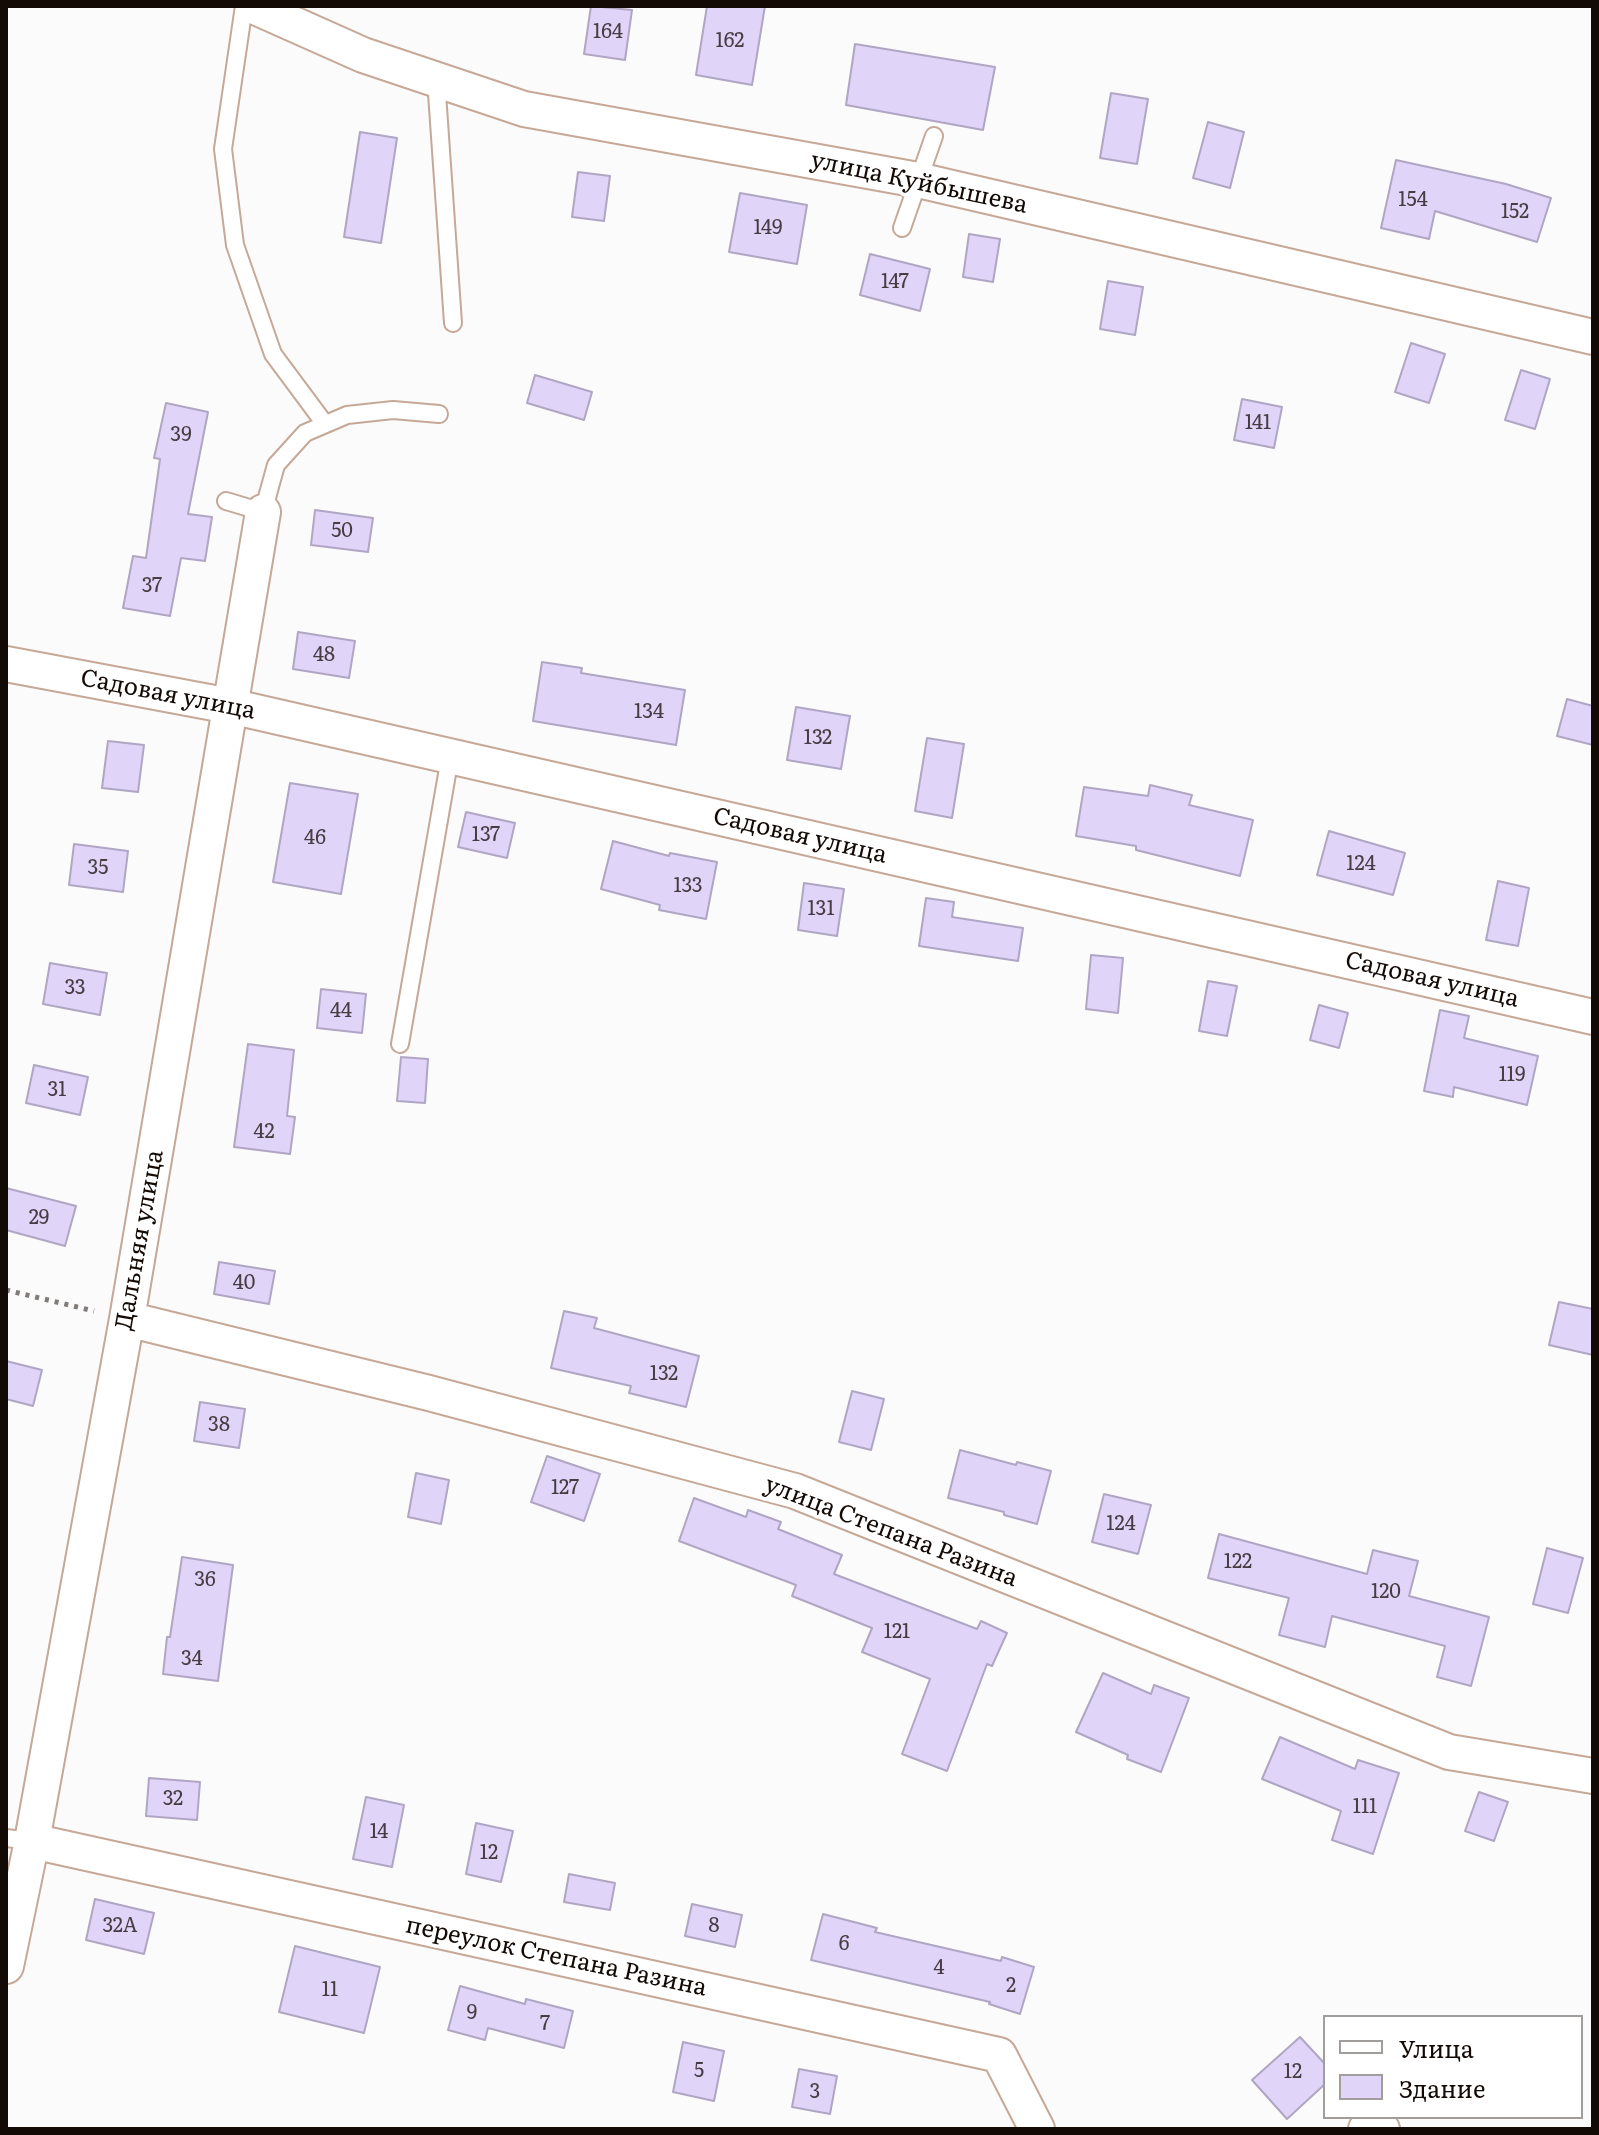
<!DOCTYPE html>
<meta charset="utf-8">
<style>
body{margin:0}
#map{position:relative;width:1599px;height:2135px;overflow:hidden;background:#fbfbfb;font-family:Literata,serif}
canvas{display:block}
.frame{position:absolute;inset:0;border:8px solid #140a05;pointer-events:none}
.legend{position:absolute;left:1323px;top:2015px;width:260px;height:104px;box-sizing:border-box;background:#fff;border:2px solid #a19d9b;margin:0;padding:10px 14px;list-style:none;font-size:24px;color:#140a05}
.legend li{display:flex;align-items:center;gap:16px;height:40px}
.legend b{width:40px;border:2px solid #a19d9b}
</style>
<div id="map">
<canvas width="1599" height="2135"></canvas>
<div class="frame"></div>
<ul class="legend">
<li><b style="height:10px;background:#fff"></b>Улица</li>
<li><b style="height:22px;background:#e0d4f8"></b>Здание</li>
</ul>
</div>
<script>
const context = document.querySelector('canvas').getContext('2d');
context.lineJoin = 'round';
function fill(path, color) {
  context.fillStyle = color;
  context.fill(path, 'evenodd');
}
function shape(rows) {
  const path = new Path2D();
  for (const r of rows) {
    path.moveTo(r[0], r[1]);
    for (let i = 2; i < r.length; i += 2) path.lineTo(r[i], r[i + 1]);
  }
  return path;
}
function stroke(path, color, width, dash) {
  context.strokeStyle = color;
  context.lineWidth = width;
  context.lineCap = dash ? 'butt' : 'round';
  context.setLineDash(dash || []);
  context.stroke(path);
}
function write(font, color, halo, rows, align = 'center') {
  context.font = font + ' Literata,serif';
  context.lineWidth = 7;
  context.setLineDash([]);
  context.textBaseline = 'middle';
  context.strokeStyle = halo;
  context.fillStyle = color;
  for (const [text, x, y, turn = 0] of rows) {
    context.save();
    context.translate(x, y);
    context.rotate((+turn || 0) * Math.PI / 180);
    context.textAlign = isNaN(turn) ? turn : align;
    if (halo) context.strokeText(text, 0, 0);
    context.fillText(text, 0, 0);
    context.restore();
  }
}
const building = shape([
 [591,6,632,10,625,60,584,54,591,6],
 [707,6,765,6,752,85,696,75,707,6],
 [855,44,995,67,983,130,846,105,855,44],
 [1111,93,1148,99,1137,164,1100,158,1111,93],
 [1208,122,1244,132,1230,188,1193,178,1208,122],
 [360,132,397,138,381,243,344,237,360,132],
 [1396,160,1506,184,1551,198,1537,242,1435,211,1429,239,1381,228,1396,160],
 [578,172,610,176,604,221,572,217,578,172],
 [740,193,807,205,797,264,729,252,740,193],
 [969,234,1000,239,993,282,963,277,969,234],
 [870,254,930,269,920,311,860,295,870,254],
 [1108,281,1143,287,1135,335,1100,329,1108,281],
 [1411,343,1445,354,1429,403,1395,392,1411,343],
 [1521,370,1550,379,1535,429,1505,420,1521,370],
 [535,375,592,392,584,420,527,403,535,375],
 [1242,399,1282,407,1274,448,1234,440,1242,399],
 [166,403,208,412,188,514,212,517,205,561,181,558,170,616,123,608,133,556,146,558,160,459,154,458,166,403],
 [315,510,373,518,368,552,311,545,315,510],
 [298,632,355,641,349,678,293,669,298,632],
 [542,662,582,668,581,673,685,690,676,745,533,721,542,662],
 [1567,699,1593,706,1593,745,1557,736,1567,699],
 [796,707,850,716,841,769,787,760,796,707],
 [927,738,964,744,952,818,915,811,927,738],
 [108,741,144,745,138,792,102,788,108,741],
 [290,783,358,794,341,894,273,882,290,783],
 [1150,785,1192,795,1189,805,1253,820,1240,876,1136,850,1136,846,1076,836,1084,787,1148,796,1150,785],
 [466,812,515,823,507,858,458,847,466,812],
 [1329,831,1405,853,1393,895,1317,875,1329,831],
 [613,841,669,856,670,853,717,862,706,919,659,910,660,905,601,889,613,841],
 [74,844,128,851,123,892,69,885,74,844],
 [1498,881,1529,888,1518,946,1486,940,1498,881],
 [804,883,844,889,837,936,798,930,804,883],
 [926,898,954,902,952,917,1023,928,1018,961,919,946,926,898],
 [1091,955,1123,958,1118,1013,1086,1009,1091,955],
 [50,963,107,973,100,1015,43,1004,50,963],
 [1208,981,1237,986,1227,1036,1199,1031,1208,981],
 [321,989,366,994,362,1033,317,1028,321,989],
 [1319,1005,1348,1013,1339,1048,1310,1040,1319,1005],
 [1440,1010,1469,1016,1464,1038,1538,1056,1527,1105,1454,1087,1453,1097,1424,1091,1440,1010],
 [248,1044,294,1050,287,1116,295,1117,290,1154,234,1147,248,1044],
 [401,1057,428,1059,425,1103,397,1101,401,1057],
 [34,1065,88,1077,80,1115,26,1103,34,1065],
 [6,1188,76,1206,65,1246,6,1230,6,1188],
 [219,1262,275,1271,269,1304,214,1294,219,1262],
 [1559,1302,1593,1309,1593,1355,1549,1345,1559,1302],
 [564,1311,597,1318,594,1328,699,1356,686,1407,629,1393,631,1386,551,1368,564,1311],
 [6,1361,42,1370,33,1406,6,1399,6,1361],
 [852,1391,884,1399,871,1450,839,1442,852,1391],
 [200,1402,245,1409,239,1448,194,1441,200,1402],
 [960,1450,1016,1465,1017,1462,1051,1471,1037,1524,1004,1515,1004,1512,948,1498,960,1450],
 [547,1456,600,1474,584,1521,531,1502,547,1456],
 [416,1473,449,1480,441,1524,408,1517,416,1473],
 [1104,1494,1151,1505,1138,1554,1092,1542,1104,1494],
 [694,1498,746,1517,748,1510,781,1522,778,1529,842,1555,834,1574,977,1629,981,1621,1007,1633,992,1666,987,1664,947,1771,902,1754,930,1679,862,1652,872,1628,792,1596,796,1585,679,1541,694,1498],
 [1219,1534,1367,1574,1373,1550,1418,1561,1409,1596,1489,1617,1471,1686,1437,1677,1445,1646,1332,1616,1325,1647,1279,1635,1289,1598,1208,1578,1219,1534],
 [1547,1548,1583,1558,1568,1613,1533,1604,1547,1548],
 [182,1557,233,1565,218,1681,163,1674,167,1637,170,1637,182,1557],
 [1103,1673,1151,1694,1154,1685,1189,1698,1161,1772,1127,1759,1128,1755,1076,1732,1103,1673],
 [1280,1737,1355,1769,1358,1760,1399,1773,1373,1854,1332,1840,1341,1811,1262,1779,1280,1737],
 [149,1778,200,1782,197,1820,146,1816,149,1778],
 [1479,1792,1508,1802,1494,1841,1465,1831,1479,1792],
 [366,1797,404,1805,392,1867,353,1859,366,1797],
 [476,1823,513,1831,501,1882,466,1874,476,1823],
 [569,1874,615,1883,610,1910,564,1902,569,1874],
 [95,1899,154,1913,144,1954,86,1940,95,1899],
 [692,1904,742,1915,735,1947,685,1936,692,1904],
 [823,1914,877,1928,875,1932,1001,1961,1002,1957,1034,1967,1020,2014,989,2004,990,2002,811,1960,823,1914],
 [295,1946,380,1967,364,2033,279,2012,295,1946],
 [460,1986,525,2004,526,1999,573,2011,564,2048,488,2028,485,2040,448,2030,460,1986],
 [1300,2037,1325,2064,1325,2084,1287,2119,1252,2080,1300,2037],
 [683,2042,724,2051,714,2101,673,2092,683,2042],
 [799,2069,837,2076,830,2114,792,2107,799,2069]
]);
const path = shape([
 [6,1290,94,1311]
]);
const service = shape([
 [244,6,223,149,235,245,273,354,325,424],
 [436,79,453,323],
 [902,228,934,136],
 [226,501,263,512,276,465,305,433,347,415,393,410,439,414],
 [400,1044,450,757],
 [6,1838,32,1841]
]);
const minor = shape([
 [253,6,363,55,524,109,918,180,1593,337],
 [6,664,230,706,1593,1017],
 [127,1319,429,1393,795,1491,1449,1752,1593,1776],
 [32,1841,999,2055,1037,2129],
 [6,1966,32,1841,127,1319,263,512],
 [1366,2129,1372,2123,1382,2129]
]);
const numberNames = [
 ["164",608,32],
 ["162",730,41],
 ["154",1413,200],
 ["152",1515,212],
 ["149",768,228],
 ["147",895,282],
 ["141",1258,423],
 ["39",181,435],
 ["50",342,531],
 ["37",152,586],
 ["48",324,655],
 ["134",649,712],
 ["132",818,738],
 ["137",486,835],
 ["46",315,838],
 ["124",1361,864],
 ["35",98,868],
 ["133",688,886],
 ["131",821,909],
 ["33",75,988],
 ["44",341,1011],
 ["119",1512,1075],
 ["31",57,1090],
 ["42",264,1132],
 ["29",39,1218],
 ["40",244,1283],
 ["132",664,1374],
 ["38",219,1425],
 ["127",565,1488],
 ["124",1121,1524],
 ["122",1238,1562],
 ["36",205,1580],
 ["120",1386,1592],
 ["121",897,1632],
 ["34",192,1659],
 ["32",173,1799],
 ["111",1365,1807],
 ["14",379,1832],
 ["12",489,1853],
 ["32А",120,1926],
 ["8",714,1926],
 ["6",844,1944],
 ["4",939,1968],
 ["2",1011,1986],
 ["11",330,1990],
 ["9",472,2013],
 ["7",545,2024],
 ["5",699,2071],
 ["12",1293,2072],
 ["3",815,2092]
];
const streetNames = [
 ["улица Куйбышева",919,183,12],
 ["Садовая улица",168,695,11],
 ["Садовая улица",800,836,13],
 ["Садовая улица",1432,980,13],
 ["Дальняя улица",140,1240,-80],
 ["улица Степана Разина",891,1532,21],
 ["переулок Степана Разина",556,1957,12]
];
fill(building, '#e0d4f8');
stroke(building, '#b0a6c3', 2);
stroke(service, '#c6a897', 20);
stroke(minor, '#c6a897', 38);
stroke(path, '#807b78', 5, [4, 6]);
stroke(service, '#fff', 16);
stroke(minor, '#fff', 34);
write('20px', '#473c42', null, numberNames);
write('24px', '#140a05', '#fff', streetNames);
</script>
